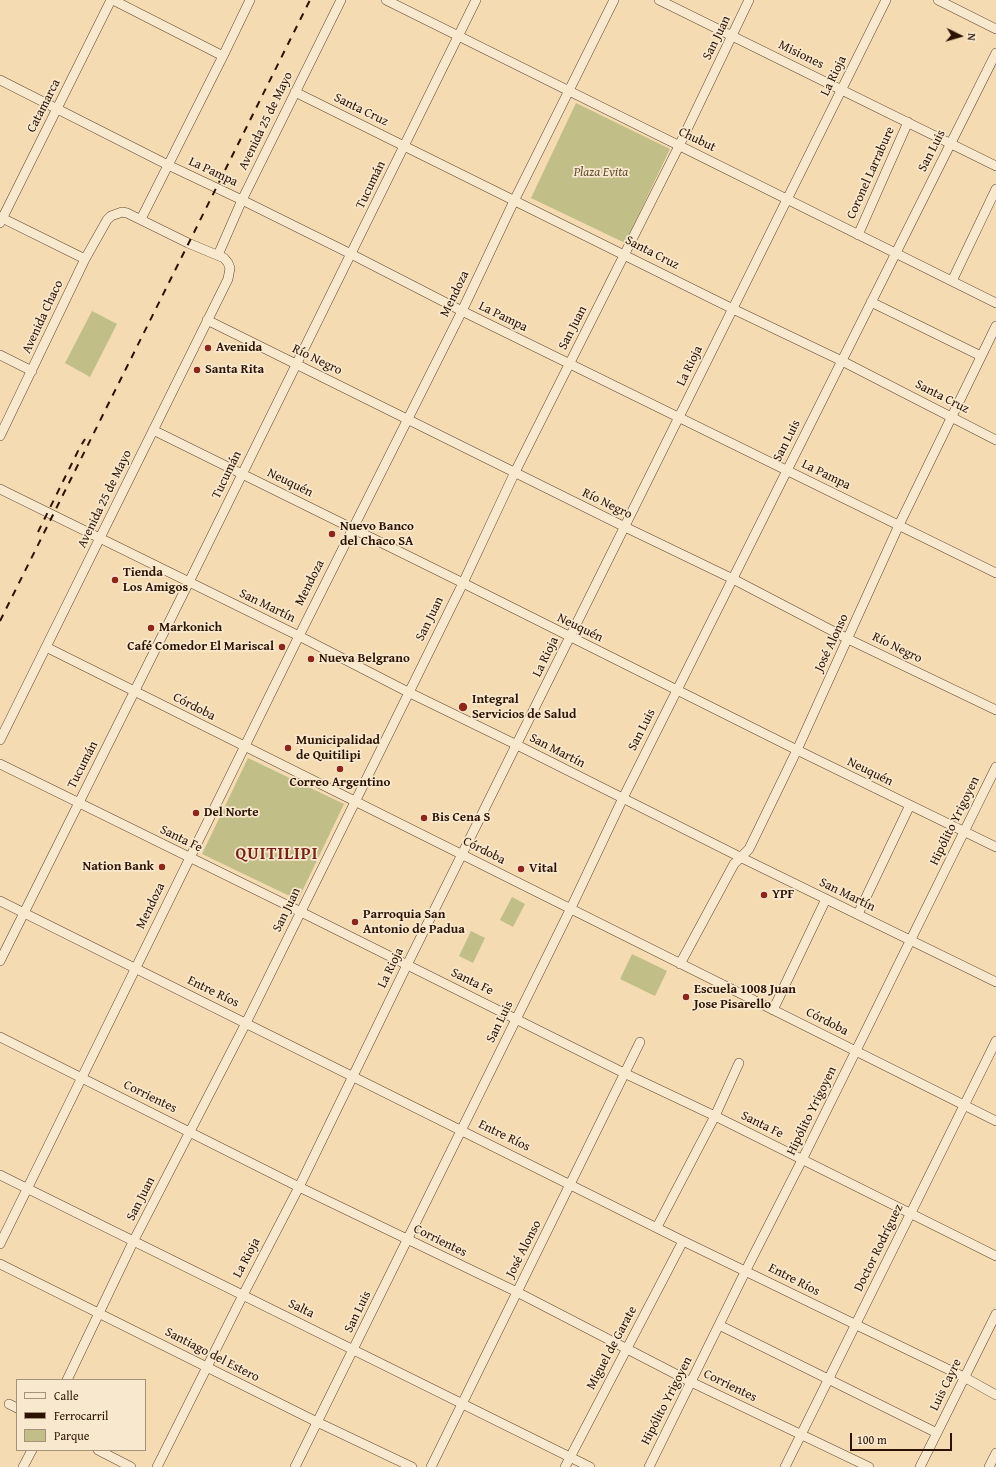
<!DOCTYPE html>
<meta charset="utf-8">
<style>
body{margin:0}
#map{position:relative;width:996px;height:1467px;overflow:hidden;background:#f4dbb2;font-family:"Gentium Book Plus",serif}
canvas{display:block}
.legend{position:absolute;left:16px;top:1379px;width:130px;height:72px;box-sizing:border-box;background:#f8e8cd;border:1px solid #a6927c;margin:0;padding:5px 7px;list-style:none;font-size:12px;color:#2c1203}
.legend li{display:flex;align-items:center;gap:8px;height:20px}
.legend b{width:20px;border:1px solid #a6927c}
.north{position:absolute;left:940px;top:16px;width:40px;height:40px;-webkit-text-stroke:3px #f8e8cd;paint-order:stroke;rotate:95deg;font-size:11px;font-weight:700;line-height:16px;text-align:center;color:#2c1203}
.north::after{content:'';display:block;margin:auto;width:14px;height:18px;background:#2c1203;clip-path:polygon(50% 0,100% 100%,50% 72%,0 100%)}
.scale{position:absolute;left:850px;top:1433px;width:102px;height:18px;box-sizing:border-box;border:2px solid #2c1203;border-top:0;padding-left:5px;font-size:12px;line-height:14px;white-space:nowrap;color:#2c1203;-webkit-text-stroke:3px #f8e8cd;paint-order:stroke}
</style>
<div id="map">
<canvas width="996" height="1467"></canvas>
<ul class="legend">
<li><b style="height:5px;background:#f8e8cd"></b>Calle</li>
<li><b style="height:5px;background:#2c1203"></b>Ferrocarril</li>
<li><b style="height:11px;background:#c1be88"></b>Parque</li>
</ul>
<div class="north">N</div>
<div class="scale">100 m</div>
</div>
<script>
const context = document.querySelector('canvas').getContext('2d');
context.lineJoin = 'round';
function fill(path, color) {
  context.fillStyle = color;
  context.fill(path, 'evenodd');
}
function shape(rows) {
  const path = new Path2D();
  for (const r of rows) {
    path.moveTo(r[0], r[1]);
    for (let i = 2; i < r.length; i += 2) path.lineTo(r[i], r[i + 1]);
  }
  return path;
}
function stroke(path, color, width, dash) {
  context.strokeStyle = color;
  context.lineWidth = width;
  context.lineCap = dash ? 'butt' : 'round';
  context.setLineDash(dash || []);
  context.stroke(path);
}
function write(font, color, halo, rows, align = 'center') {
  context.font = font + ' "Gentium Book Plus",serif';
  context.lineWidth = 3.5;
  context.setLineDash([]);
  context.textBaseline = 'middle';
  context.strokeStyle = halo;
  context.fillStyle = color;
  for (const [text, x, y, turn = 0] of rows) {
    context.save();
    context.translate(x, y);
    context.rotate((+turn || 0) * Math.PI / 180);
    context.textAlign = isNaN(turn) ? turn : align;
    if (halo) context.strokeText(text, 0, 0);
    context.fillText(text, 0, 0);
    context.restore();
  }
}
const green = shape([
 [576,103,670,149,625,243,531,198],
 [92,311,117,324,90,377,65,363],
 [248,758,344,804,298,900,202,854],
 [512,897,525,904,513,927,500,920],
 [471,931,485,938,473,963,459,956],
 [632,954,667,971,655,996,620,979]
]);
const minor = shape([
 [113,0,223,56],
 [386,0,996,303],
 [659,0,996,166],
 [938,0,996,29],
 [0,80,168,165,242,200,351,254,462,311,996,573],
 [295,92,733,309,842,361,996,440],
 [0,217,85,259],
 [141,219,223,56,250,0],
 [0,223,111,0],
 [858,235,908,122],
 [218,255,242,200,341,0],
 [952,281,996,189],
 [871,302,981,356],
 [207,320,625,527,733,579,848,639,996,710],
 [0,355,32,371],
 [153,430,463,583,797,750,996,847],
 [0,436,85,259,107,220,111,216,122,212,127,213,188,243,224,258,228,263,230,268,228,279,0,740],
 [0,489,299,636,408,692,517,745,740,857,996,982],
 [46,647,996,1121],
 [0,764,301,912,624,1073,715,1116,996,1256],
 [0,901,683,1241,964,1377,996,1395],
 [858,914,910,805],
 [0,961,189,582,476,0],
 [680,964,734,864,749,849,797,750,899,525,996,326],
 [773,1010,826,899],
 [0,1037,299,1187,517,1292,691,1382,869,1467],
 [0,1175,590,1467],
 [657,1227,715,1116,739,1063],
 [0,1244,299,636,462,311,514,201,614,0],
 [0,1264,317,1422,412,1467],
 [719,1325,937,1433],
 [67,1380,134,1240,246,1023,463,583,515,472,679,146,749,0],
 [9,1404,17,1408],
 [98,1450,131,1467],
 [23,1467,32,1450],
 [157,1467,243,1295,299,1187,407,965,886,0],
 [295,1467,570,910,623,798,996,53],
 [431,1467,640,1042],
 [565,1467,683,1241],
 [649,1467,746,1270,802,1160,996,767],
 [785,1467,996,1041],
 [920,1467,996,1314],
 [989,1467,996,1453]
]);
const rail = shape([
 [38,532,79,449,85,439],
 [0,621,310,0]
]);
const markers = [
 [208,348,4,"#8f2418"],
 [197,370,4,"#8f2418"],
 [332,534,4,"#8f2418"],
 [115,580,4,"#8f2418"],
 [151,628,4,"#8f2418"],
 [282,647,4,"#8f2418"],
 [311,659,4,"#8f2418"],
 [463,707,5,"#8f2418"],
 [288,748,4,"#8f2418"],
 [340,769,4,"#8f2418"],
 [196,813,4,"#8f2418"],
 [424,818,4,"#8f2418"],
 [162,867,4,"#8f2418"],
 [521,869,4,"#8f2418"],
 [764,895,4,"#8f2418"],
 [355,922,4,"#8f2418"],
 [686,997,4,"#8f2418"]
];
const streetNames = [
 ["San Juan",717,38,-64],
 ["Misiones",801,55,26],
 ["La Rioja",834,76,-64],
 ["Catamarca",44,106,-63],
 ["Santa Cruz",361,110,26],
 ["Avenida 25 de Mayo",266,121,-64],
 ["Chubut",697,140,26],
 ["San Luis",932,151,-63],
 ["La Pampa",213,172,25],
 ["Coronel Larrabure",871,173,-66],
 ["Tucumán",371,185,-64],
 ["Santa Cruz",652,253,27],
 ["Mendoza",455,294,-64],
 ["Avenida Chaco",43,317,-65],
 ["La Pampa",503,317,26],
 ["San Juan",573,328,-63],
 ["Río Negro",317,360,26],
 ["La Rioja",690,366,-64],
 ["Santa Cruz",942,397,27],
 ["San Luis",787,441,-63],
 ["Tucumán",227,475,-64],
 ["La Pampa",826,475,26],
 ["Neuquén",290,483,26],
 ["Avenida 25 de Mayo",105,499,-64],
 ["Río Negro",607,504,26],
 ["Mendoza",310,583,-63],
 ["San Martín",267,606,26],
 ["San Juan",430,619,-64],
 ["Neuquén",580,628,26],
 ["José Alonso",832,643,-65],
 ["Río Negro",897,648,26],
 ["La Rioja",546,657,-64],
 ["Córdoba",194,707,27],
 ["San Luis",642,730,-63],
 ["San Martín",557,751,27],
 ["Tucumán",83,765,-63],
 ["Neuquén",870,772,26],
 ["Hipólito Yrigoyen",955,821,-64],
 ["Santa Fe",181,839,26],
 ["Córdoba",484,851,27],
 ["San Martín",847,895,26],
 ["Mendoza",151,906,-64],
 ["San Juan",287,910,-64],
 ["La Rioja",391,968,-64],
 ["Santa Fe",472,982,26],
 ["Entre Ríos",213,992,26],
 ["San Luis",500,1022,-64],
 ["Córdoba",827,1022,27],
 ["Corrientes",150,1097,26],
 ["Hipólito Yrigoyen",812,1111,-64],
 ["Santa Fe",762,1125,26],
 ["Entre Ríos",504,1136,26],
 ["San Juan",141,1199,-63],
 ["Corrientes",440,1241,26],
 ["Doctor Rodríguez",879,1248,-64],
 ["José Alonso",524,1249,-63],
 ["La Rioja",247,1258,-62],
 ["Entre Ríos",794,1280,27],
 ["Salta",301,1309,26],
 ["San Luis",358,1312,-64],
 ["Miguel de Garate",612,1348,-62],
 ["Santiago del Estero",212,1355,27],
 ["Luis Cayre",946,1385,-64],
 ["Corrientes",730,1386,26],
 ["Hipólito Yrigoyen",667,1401,-63]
];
const parkNames = [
 ["Plaza Evita",601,173]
];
const poiNames = [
 ["Avenida",216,348],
 ["Santa Rita",205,370],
 ["Nuevo Banco",340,527],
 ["del Chaco SA",340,542],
 ["Tienda",123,573],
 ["Los Amigos",123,588],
 ["Markonich",159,628],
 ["Café Comedor El Mariscal",274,647,"right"],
 ["Nueva Belgrano",319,659],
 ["Integral",472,700],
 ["Servicios de Salud",472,715],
 ["Municipalidad",296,741],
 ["de Quitilipi",296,756],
 ["Correo Argentino",340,783,"center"],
 ["Del Norte",204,813],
 ["Bis Cena S",432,818],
 ["Nation Bank",154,867,"right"],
 ["Vital",529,869],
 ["YPF",772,895],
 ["Parroquia San",363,915],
 ["Antonio de Padua",363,930],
 ["Escuela 1008 Juan",694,990],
 ["Jose Pisarello",694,1005]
];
const districtNames = [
 ["QUITILIPI",277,855]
];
fill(green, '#c1be88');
stroke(minor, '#5e442f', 10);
stroke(minor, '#f8e8cd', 9);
stroke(rail, '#2c1203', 2, [7, 7]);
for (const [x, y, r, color] of markers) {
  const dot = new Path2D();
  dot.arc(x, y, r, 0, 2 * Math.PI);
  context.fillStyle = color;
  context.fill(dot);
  stroke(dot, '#f8e8cd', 1.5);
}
write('13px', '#2c1203', '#f8e8cd', streetNames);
write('italic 13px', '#604e32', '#f8e8cd', parkNames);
write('bold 13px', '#2c1203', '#f8e8cd', poiNames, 'left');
context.letterSpacing = '1px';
write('bold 17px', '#7a1f14', '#f8e8cd', districtNames);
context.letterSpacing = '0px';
</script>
